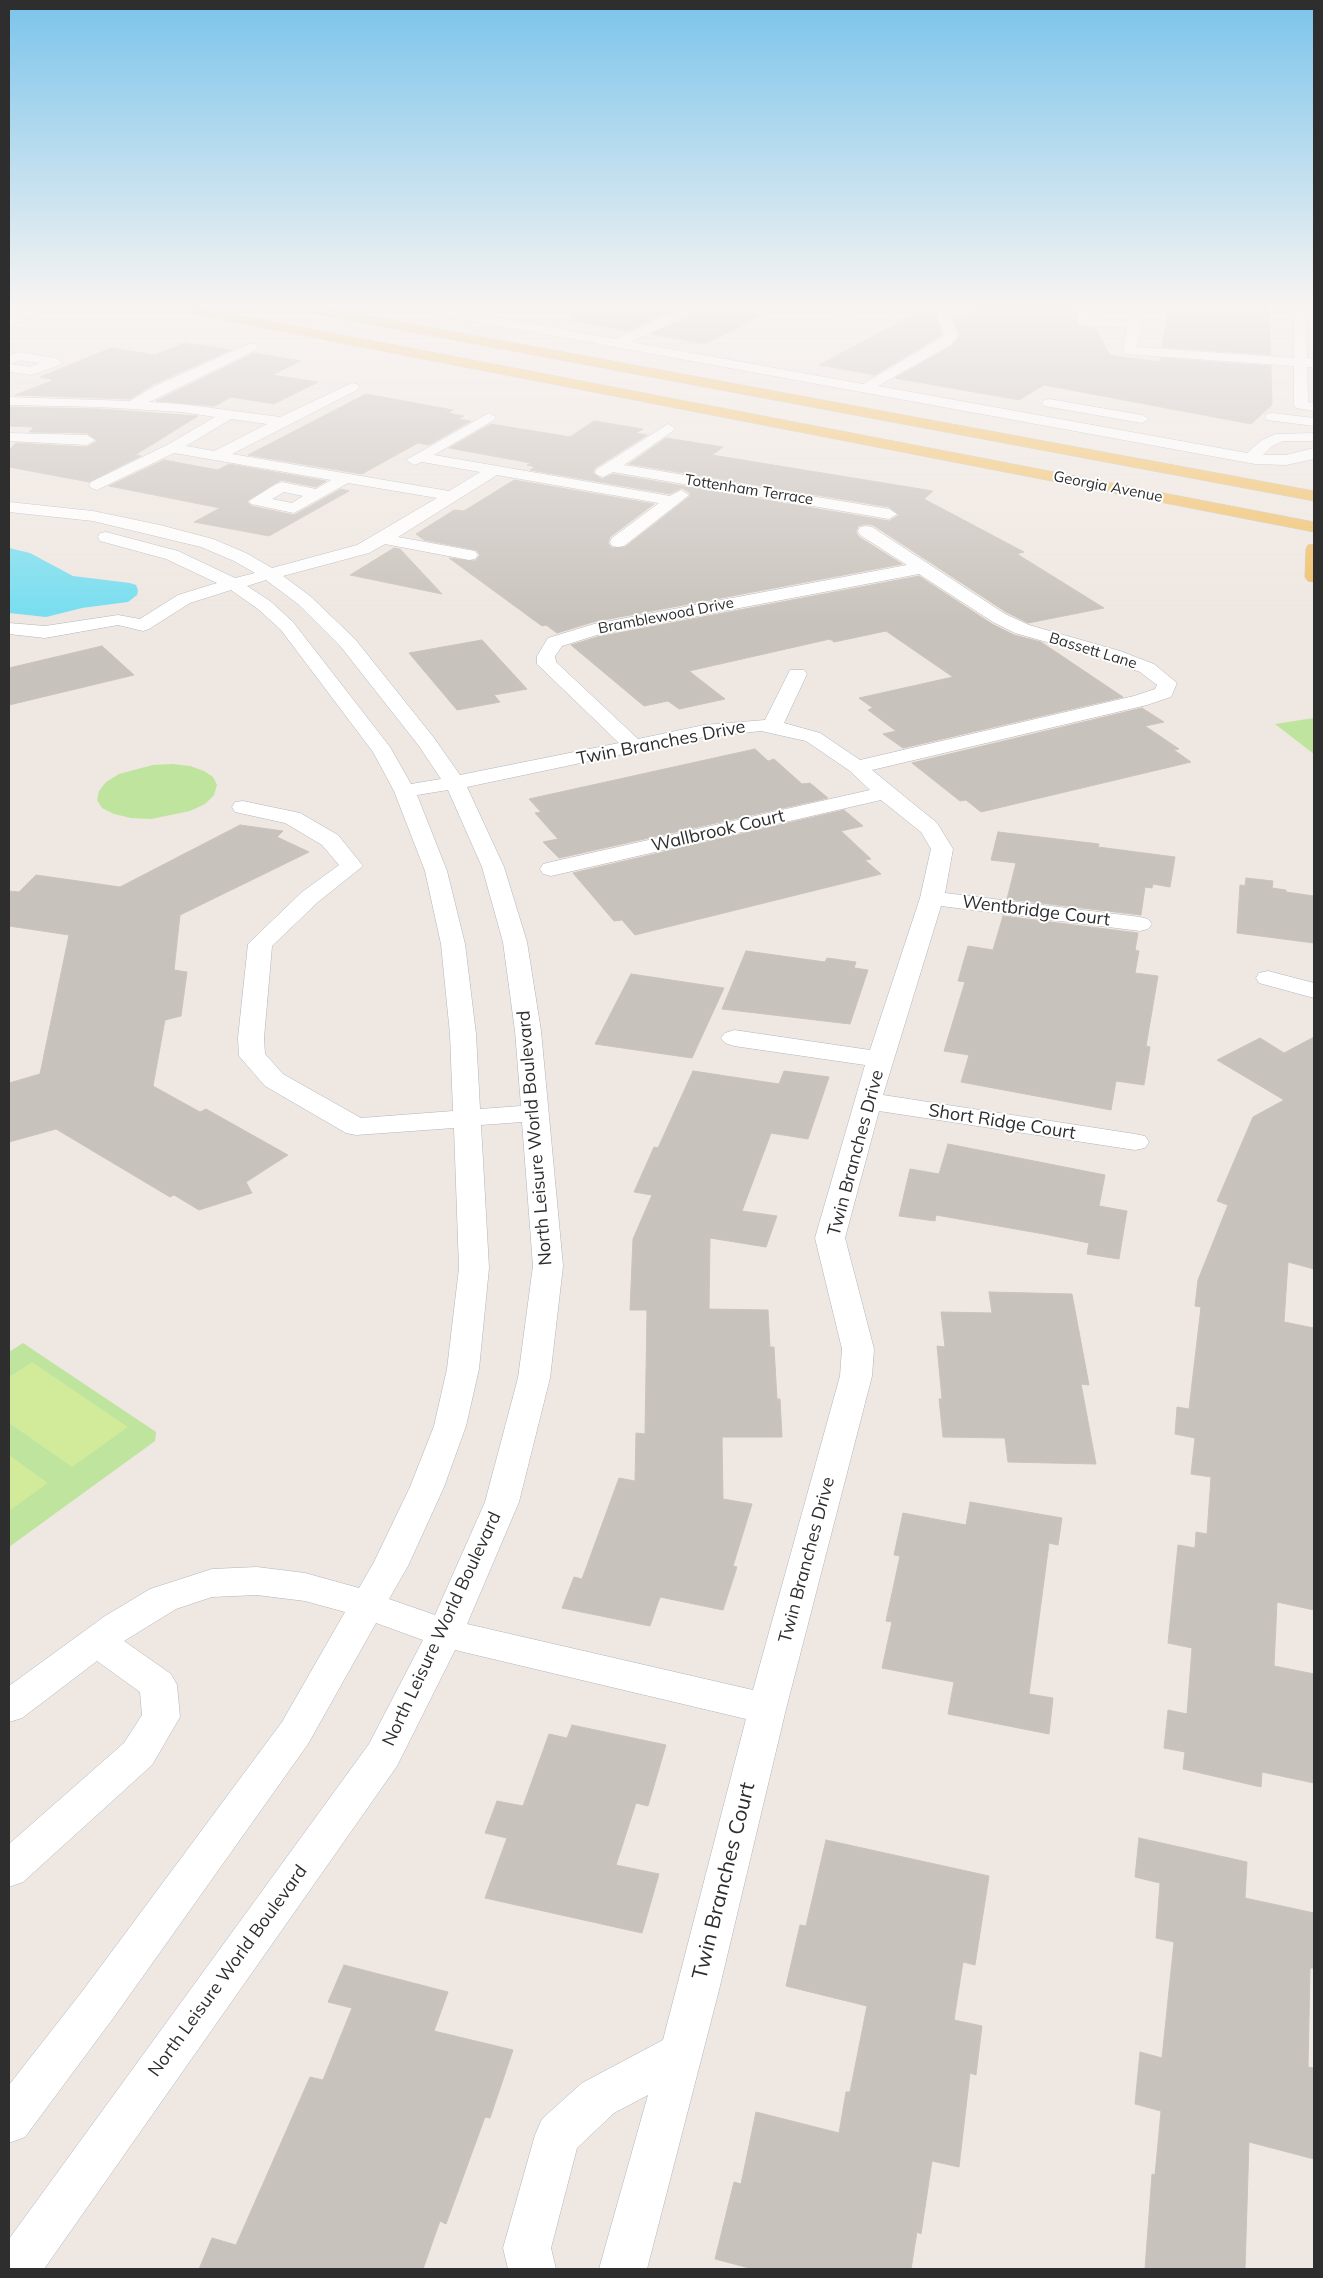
<!DOCTYPE html>
<style>
body{margin:0}
#map{position:relative;width:1323px;height:2278px;overflow:hidden;background:#efe7e1;font-family:Mulish,sans-serif}
canvas{display:block}
.frame{position:absolute;inset:0;border:10px solid #2e2e2e;pointer-events:none}
</style>
<div id="map">
<canvas width="1323" height="2278"></canvas>
<div class="frame"></div>
</div>
<script>
const context = document.querySelector('canvas').getContext('2d');
context.lineJoin = 'round';
function fill(path, color) {
  context.fillStyle = color;
  context.fill(path, 'evenodd');
}
function shape(rows) {
  const path = new Path2D();
  for (const r of rows) {
    path.moveTo(r[0], r[1]);
    for (let i = 2; i < r.length; i += 2) path.lineTo(r[i], r[i + 1]);
  }
  return path;
}
function stroke(path, color, width, dash) {
  context.strokeStyle = color;
  context.lineWidth = width;
  context.lineCap = dash ? 'butt' : 'round';
  context.setLineDash(dash || []);
  context.stroke(path);
}
function write(font, color, halo, rows, align = 'center') {
  context.font = font + ' Mulish,sans-serif';
  context.lineWidth = 4;
  context.setLineDash([]);
  context.textBaseline = 'middle';
  context.strokeStyle = halo;
  context.fillStyle = color;
  for (const [text, x, y, turn = 0] of rows) {
    context.save();
    context.translate(x, y);
    context.rotate((+turn || 0) * Math.PI / 180);
    context.textAlign = isNaN(turn) ? turn : align;
    if (halo) context.strokeText(text, 0, 0);
    context.fillText(text, 0, 0);
    context.restore();
  }
}
const green = shape([
 [1314,718,1314,754,1275,724],
 [172,764,190,766,204,771,213,777,217,785,214,795,205,804,190,811,151,819,131,818,114,814,102,808,97,800,99,791,106,782,119,774,153,765],
 [23,1343,156,1432,155,1441,9,1547,9,1352]
]);
const pitch = shape([
 [32,1362,128,1427,72,1467,9,1423,9,1377],
 [9,1455,48,1483,9,1511]
]);
const water = shape([
 [9,548,30,553,73,576,130,583,136,585,138,590,137,595,128,602,82,608,46,617,9,613]
]);
const building = shape([
 [574,305,683,305,629,331,572,321,574,305],
 [1169,305,1268,305,1271,355,1162,347,1169,305],
 [971,307,1080,307,1076,319,1079,326,1095,328,1110,355,1159,362,1160,358,1271,366,1272,405,1251,424,1044,385,1019,400,895,378,953,345,960,335,952,315,974,315,971,307],
 [696,313,749,313,763,315,705,344,651,334,696,313],
 [913,315,936,315,942,335,875,375,819,365,913,315],
 [184,343,231,350,154,384,130,399,15,395,54,380,40,377,111,348,155,355,184,343],
 [254,353,301,361,272,375,318,382,274,404,231,397,215,406,156,401,254,353],
 [366,394,453,410,448,413,464,416,458,419,471,421,429,445,418,443,362,474,248,455,366,394],
 [9,407,99,409,198,416,135,455,141,456,89,482,9,467,9,450,16,443,87,447,97,441,87,433,29,432,34,427,9,426,9,407],
 [594,421,643,429,636,433,647,435,595,468,593,473,602,479,613,474,889,521,899,515,889,507,629,464,666,438,723,447,712,455,933,491,924,499,1024,552,1017,554,1104,608,1028,623,1006,612,873,525,866,524,858,526,856,532,859,537,902,564,593,622,557,633,546,625,542,626,449,558,475,561,480,555,476,550,424,540,416,534,454,510,464,511,514,480,654,504,610,537,608,543,612,548,625,547,690,496,690,493,682,488,670,494,530,470,535,467,527,465,531,463,449,448,491,424,570,437,594,421],
 [164,460,218,470,229,464,326,481,316,487,281,480,247,501,251,506,294,515,341,489,349,491,269,536,194,522,220,508,109,486,164,460],
 [394,548,400,549,442,594,350,575,394,548],
 [919,576,992,624,1014,635,1041,642,1123,697,903,748,883,734,896,731,868,710,873,708,859,698,953,677,886,631,834,642,830,639,689,671,725,699,679,709,668,701,644,706,571,645,597,637,919,576],
 [482,640,527,689,494,695,500,702,457,710,409,653,482,640],
 [102,646,134,675,9,705,9,668,102,646],
 [1142,708,1164,722,1145,726,1179,749,1174,750,1191,762,981,812,966,800,960,801,912,763,1142,708],
 [755,749,768,761,774,759,802,784,810,783,828,798,559,858,543,842,558,839,535,813,541,812,529,799,755,749],
 [844,810,863,826,841,831,871,859,865,860,881,874,635,935,622,920,614,921,573,873,844,810],
 [240,825,283,831,277,837,309,852,180,915,174,970,187,972,181,1016,165,1020,153,1086,200,1112,206,1109,288,1155,246,1182,252,1193,199,1210,174,1195,170,1197,56,1129,9,1142,9,1083,40,1074,69,935,9,926,9,891,19,892,36,875,120,887,240,825],
 [998,832,1099,844,1098,847,1175,857,1170,887,1153,884,1152,888,1145,887,1141,915,1007,899,1016,863,991,860,998,832],
 [1246,878,1273,881,1272,888,1286,890,1286,892,1314,896,1314,943,1237,933,1240,885,1245,886,1246,878],
 [1003,916,1138,933,1135,950,1139,951,1135,973,1158,976,1146,1046,1150,1047,1144,1085,1116,1081,1111,1110,961,1082,969,1055,944,1051,965,982,958,981,968,946,993,950,1003,916],
 [746,951,825,962,827,958,856,962,854,968,868,970,850,1024,722,1009,746,951],
 [631,974,724,988,692,1058,595,1044,631,974],
 [1314,1037,1314,1269,1288,1262,1284,1322,1314,1328,1314,1610,1277,1602,1274,1666,1314,1674,1314,1783,1262,1772,1261,1787,1183,1769,1185,1752,1164,1748,1168,1710,1187,1714,1192,1648,1168,1643,1178,1545,1195,1548,1196,1532,1207,1534,1211,1477,1191,1474,1195,1438,1175,1434,1177,1407,1189,1409,1201,1307,1195,1306,1198,1280,1228,1205,1217,1201,1253,1117,1284,1100,1217,1060,1260,1038,1284,1053,1314,1037],
 [693,1071,779,1084,784,1071,829,1077,808,1139,771,1133,742,1211,777,1216,766,1247,710,1238,709,1309,768,1310,770,1347,774,1347,777,1399,780,1399,782,1437,722,1437,723,1499,752,1504,733,1566,737,1567,723,1610,660,1597,650,1626,562,1608,574,1577,582,1579,619,1478,635,1481,636,1433,645,1434,647,1310,630,1310,633,1239,652,1195,634,1192,654,1147,658,1148,693,1071],
 [948,1144,1105,1175,1099,1206,1127,1211,1119,1259,1087,1254,1089,1243,1044,1234,936,1215,935,1221,899,1216,910,1169,939,1174,948,1144],
 [989,1292,1072,1294,1089,1385,1081,1384,1096,1464,1008,1462,1005,1438,943,1437,939,1399,942,1399,937,1346,945,1347,941,1312,992,1313,989,1292],
 [970,1502,1062,1518,1058,1545,1049,1543,1029,1694,1053,1698,1049,1734,948,1714,954,1682,882,1668,892,1622,886,1621,900,1556,894,1555,903,1513,966,1525,970,1502],
 [572,1725,666,1745,648,1806,636,1803,616,1865,659,1874,642,1933,485,1898,507,1838,485,1833,497,1801,523,1806,549,1734,567,1738,572,1725],
 [1139,1838,1247,1862,1245,1898,1314,1913,1314,1968,1310,1968,1308,2067,1314,2068,1314,2159,1249,2142,1245,2269,1145,2269,1152,2174,1155,2175,1161,2111,1135,2104,1140,2052,1162,2058,1174,1942,1156,1938,1160,1883,1135,1877,1139,1838],
 [826,1840,989,1876,975,1965,963,1962,954,2020,982,2026,976,2075,970,2073,959,2167,932,2161,921,2234,917,2232,911,2269,753,2269,715,2259,734,2182,741,2184,756,2112,839,2133,846,2092,850,2092,867,2006,786,1986,800,1925,806,1926,826,1840],
 [344,1965,448,1992,434,2031,513,2050,490,2118,485,2117,446,2224,440,2221,423,2269,199,2269,212,2238,236,2245,310,2077,323,2080,352,2008,328,2002,344,1965]
]);
const minor = shape([
 [41,305,49,305,51,308,49,311,9,325,9,317,41,305],
 [401,305,429,305,616,339,688,305,937,305,948,310,958,336,956,339,952,344,878,386,1247,453,1262,440,1276,434,1314,433,1314,441,1283,441,1272,446,1263,455,1286,455,1314,448,1314,459,1286,465,1255,464,407,309,401,305],
 [696,311,932,312,937,313,944,336,863,384,631,342,696,311],
 [1083,305,1095,305,1091,318,1129,321,1134,309,1129,305,1146,305,1137,347,1294,358,1294,305,1306,305,1307,358,1314,359,1314,367,1307,367,1308,402,1314,403,1314,411,1296,408,1294,405,1294,366,1125,354,1123,351,1127,328,1081,325,1078,320,1083,305],
 [251,343,256,344,258,347,256,350,149,402,182,404,280,417,352,383,357,384,359,387,357,390,232,454,449,491,480,472,422,462,414,465,406,460,489,413,496,417,494,420,434,455,670,496,681,490,689,495,624,546,618,547,612,546,610,542,612,538,659,503,497,475,398,537,475,551,478,555,475,559,469,560,385,544,369,553,283,576,310,596,355,639,434,738,460,775,619,743,537,664,537,656,548,638,594,624,907,565,860,535,858,531,860,527,866,526,872,527,1005,614,1029,625,1120,651,1154,664,1177,683,1171,697,1147,705,872,770,937,823,953,849,945,893,1140,917,1148,919,1152,924,1148,929,1140,931,941,906,883,1095,1135,1134,1145,1136,1149,1142,1145,1148,1135,1150,879,1111,845,1238,874,1349,872,1376,786,1709,719,1990,647,2269,599,2269,648,2095,614,2113,577,2148,551,2248,556,2269,508,2269,503,2248,535,2135,542,2119,582,2083,663,2040,746,1719,455,1650,397,1766,44,2269,9,2269,9,2239,369,1744,423,1640,376,1623,308,1744,114,2017,25,2137,9,2143,9,2085,84,1989,282,1722,345,1612,305,1601,257,1595,212,1597,176,1609,124,1641,171,1674,177,1685,180,1717,152,1765,23,1882,9,1887,9,1844,124,1743,142,1715,140,1692,97,1661,22,1718,9,1722,9,1686,105,1616,150,1589,212,1569,257,1567,305,1573,359,1588,374,1562,410,1487,434,1426,447,1369,459,1268,454,1128,356,1135,346,1133,265,1086,239,1056,238,1038,248,944,302,892,339,865,322,845,285,823,235,812,232,807,235,802,243,801,300,813,338,835,363,866,318,902,272,946,264,1038,265,1054,283,1074,361,1118,453,1111,450,1034,441,944,425,871,394,791,373,752,281,630,258,609,231,590,190,603,149,629,143,631,118,625,45,638,9,634,9,623,45,626,118,615,140,619,178,595,217,583,166,559,100,541,98,537,100,533,106,532,178,551,235,578,255,573,234,561,201,547,93,521,9,512,9,502,93,511,160,525,213,539,246,553,272,568,357,545,437,498,348,483,294,513,251,504,249,501,276,484,282,482,316,489,331,480,174,453,97,490,91,488,89,485,91,482,167,445,215,417,182,412,99,407,9,405,9,397,130,401,155,386,251,343],
 [231,419,267,424,214,451,186,446,231,419],
 [284,492,303,496,292,503,272,499,284,492],
 [919,574,993,622,1015,633,1106,659,1140,672,1157,685,1155,689,1134,696,860,760,820,733,784,723,807,674,804,670,790,670,765,720,704,725,638,739,556,662,555,656,562,646,597,635,919,574],
 [266,580,298,604,341,647,419,746,441,779,411,784,390,747,293,622,270,601,247,586,266,580],
 [761,731,806,741,850,771,870,790,551,862,543,864,540,869,543,874,551,876,881,800,921,832,931,849,920,898,870,1050,734,1030,725,1033,721,1038,725,1043,734,1046,865,1065,815,1238,842,1349,840,1376,753,1690,467,1624,519,1502,550,1378,563,1266,541,1031,527,942,504,867,467,787,704,737,761,731],
 [448,790,482,867,503,942,515,1031,521,1106,480,1109,476,1034,465,944,447,871,417,795,448,790],
 [522,1122,533,1266,518,1378,485,1502,435,1615,389,1599,408,1566,444,1487,466,1426,479,1369,489,1268,481,1125,522,1122],
 [18,352,55,358,62,362,60,365,32,375,9,372,9,355,18,352],
 [20,360,39,363,31,367,10,364,20,360],
 [1049,399,1142,415,1149,419,1142,423,1044,406,1042,403,1044,400,1049,399],
 [1272,413,1314,418,1314,426,1267,420,1265,417,1267,414,1272,413],
 [668,424,675,428,673,431,624,465,889,509,897,514,889,519,613,472,603,477,597,475,595,472,597,469,668,424],
 [9,433,87,435,95,440,87,445,9,441,9,433],
 [1268,971,1314,983,1314,998,1259,983,1256,978,1259,973,1268,971]
]);
const major = shape([
 [160,305,187,305,1314,522,1314,532,166,309,160,305],
 [282,305,310,305,1314,491,1314,501,288,309,282,305],
 [1314,544,1314,582,1308,581,1305,577,1306,549,1308,545,1314,544]
]);
const farStreetnames = [
 ["Georgia Avenue",1108,487,11],
 ["Tottenham Terrace",749,490,9],
 ["Bramblewood Drive",666,616,-11],
 ["Bassett Lane",1093,651,17]
];
const streetNames = [
 ["Twin Branches Drive",661,743,-11],
 ["Wallbrook Court",718,831,-13],
 ["Wentbridge Court",1036,911,7],
 ["Short Ridge Court",1002,1122,9],
 ["North Leisure World Boulevard",535,1138,-95],
 ["Twin Branches Drive",856,1153,-75],
 ["Twin Branches Drive",807,1560,-75],
 ["North Leisure World Boulevard",442,1629,-65],
 ["North Leisure World Boulevard",228,1971,-54]
];
const nearStreetnames = [
 ["Twin Branches Court",724,1881,-76]
];
fill(green, '#bee49e');
fill(pitch, '#d2eb9a');
fill(water, '#75ddef');
fill(building, '#c8c2bc');
stroke(building, '#cbc3ba', 1);
stroke(minor, '#b1b5be', 1);
stroke(major, '#c4c4c4', 1);
fill(minor, '#fff');
fill(major, '#f1bf64');
const sky = context.createLinearGradient(0, 0, 0, 624);
sky.addColorStop(0, '#7ac4eb');
sky.addColorStop(0.49, '#f8f4f2');
sky.addColorStop(1, '#f8f4f200');
context.fillStyle = sky;
context.fillRect(0, 0, 1323, 624);
write('15px', '#2e2e2e', '#fff', farStreetnames);
write('18px', '#2e2e2e', '#fff', streetNames);
write('21px', '#2e2e2e', '#fff', nearStreetnames);
</script>
